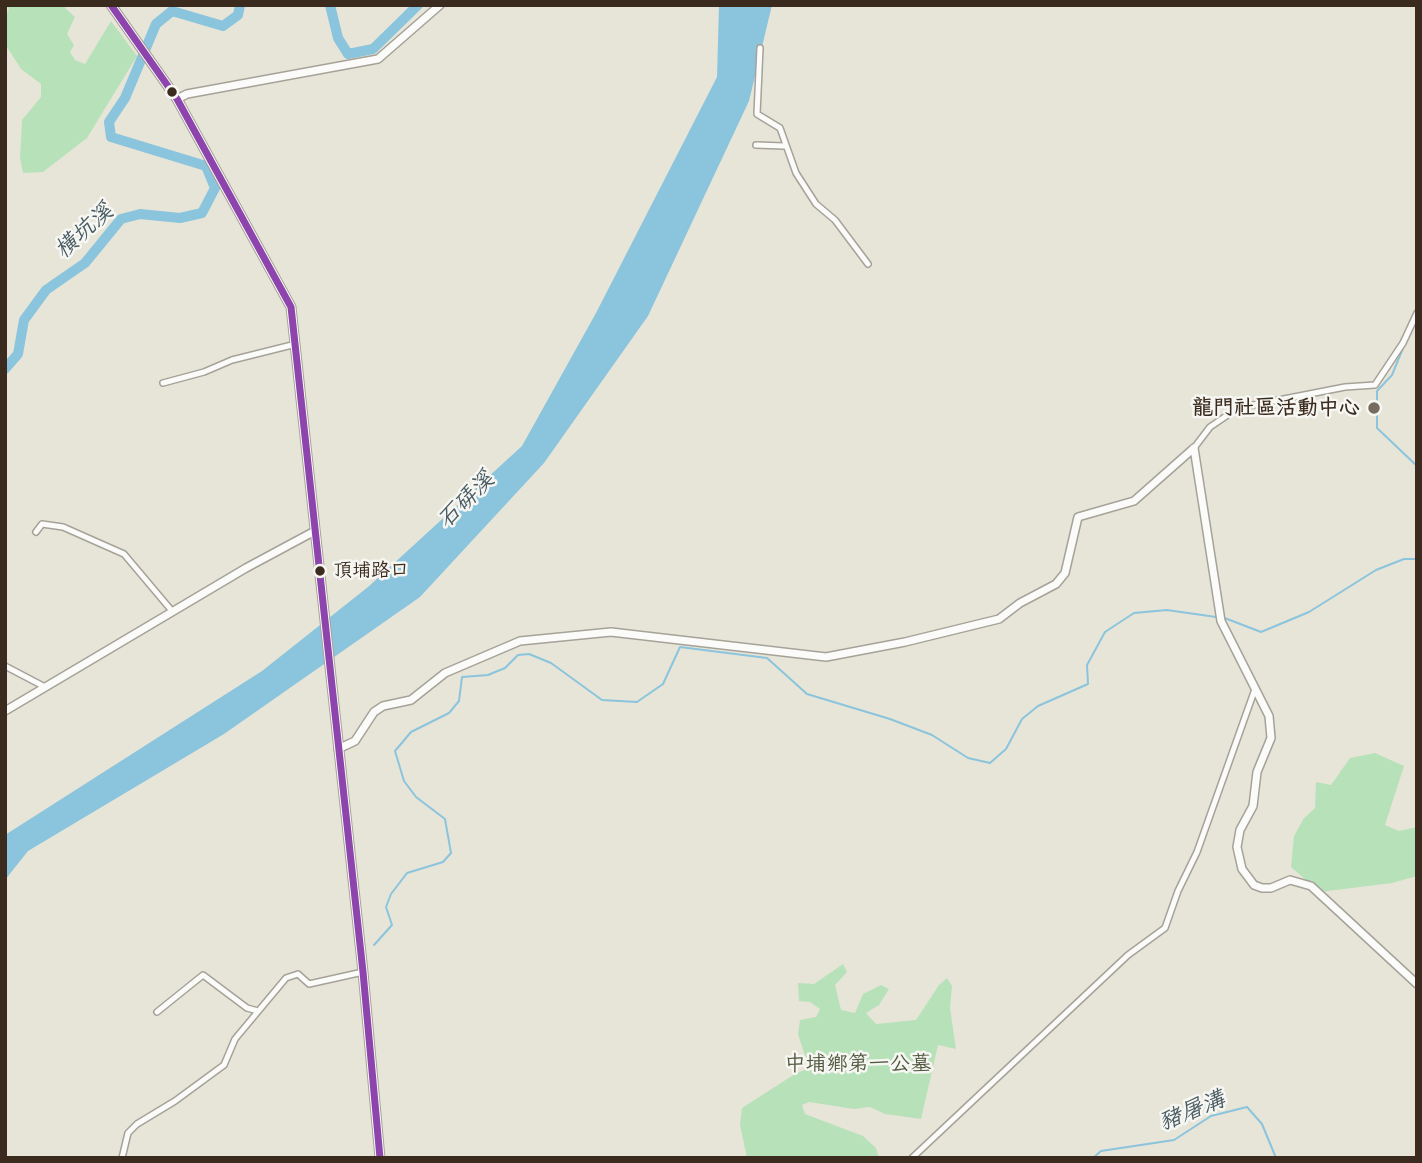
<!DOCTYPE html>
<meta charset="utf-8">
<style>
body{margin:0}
#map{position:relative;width:1422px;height:1163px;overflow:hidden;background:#e7e5d8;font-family:"Comic Neue",sans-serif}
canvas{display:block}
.frame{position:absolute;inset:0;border:7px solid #3b2a1e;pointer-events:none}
</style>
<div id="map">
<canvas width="1422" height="1163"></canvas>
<div class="frame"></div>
</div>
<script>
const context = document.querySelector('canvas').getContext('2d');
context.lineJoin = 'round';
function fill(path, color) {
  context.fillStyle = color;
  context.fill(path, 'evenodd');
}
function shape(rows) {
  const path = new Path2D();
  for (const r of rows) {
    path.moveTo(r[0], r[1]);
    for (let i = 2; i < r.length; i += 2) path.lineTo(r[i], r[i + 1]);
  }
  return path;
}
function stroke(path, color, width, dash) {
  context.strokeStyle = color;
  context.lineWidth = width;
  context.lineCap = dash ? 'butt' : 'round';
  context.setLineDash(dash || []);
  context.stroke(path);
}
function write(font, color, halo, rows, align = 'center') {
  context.font = font + ' "Comic Neue","LXGW WenKai TC",sans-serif';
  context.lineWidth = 5;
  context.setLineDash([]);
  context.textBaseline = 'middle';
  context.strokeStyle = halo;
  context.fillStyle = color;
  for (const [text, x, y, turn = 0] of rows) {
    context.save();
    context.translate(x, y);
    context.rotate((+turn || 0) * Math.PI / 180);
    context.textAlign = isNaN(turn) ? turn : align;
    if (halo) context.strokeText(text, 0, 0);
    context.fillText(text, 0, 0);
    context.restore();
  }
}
const green = shape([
 [5,5,67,5,65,8,75,17,67,34,74,45,70,52,75,60,85,64,111,21,137,56,87,138,43,172,23,173,20,158,22,120,41,97,41,84,21,69,5,44,5,16,9,9],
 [1375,753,1404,766,1385,825,1399,831,1417,827,1417,876,1392,883,1320,892,1291,867,1294,836,1304,818,1315,808,1316,782,1331,785,1350,758],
 [843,964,847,972,835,985,841,1010,855,1013,863,994,881,985,889,989,879,1005,866,1013,876,1024,916,1020,939,985,947,978,952,986,950,1008,956,1049,938,1045,921,1119,885,1114,870,1107,854,1109,809,1102,802,1105,805,1114,863,1136,876,1148,879,1158,747,1158,740,1125,742,1108,795,1074,814,1066,805,1056,798,1034,800,1020,816,1017,820,1009,810,1002,799,1001,798,983,814,984]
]);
const water = shape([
 [719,5,772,5,749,101,648,316,544,463,420,597,224,734,28,851,5,880,5,835,262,671,368,587,522,446,596,313,717,77]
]);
const stream = shape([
 [1405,343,1392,375,1377,391,1377,428,1417,466],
 [1222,617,1261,632,1309,612,1376,570,1404,559,1417,559],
 [374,945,392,925,386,907,391,894,407,873,443,862,451,853,445,819,416,797,404,781,395,751,411,732,449,713,459,701,462,677,488,675,505,668,518,655,529,654,551,663,602,700,637,702,663,684,680,647,767,658,807,694,890,719,932,735,968,758,990,763,1006,749,1022,719,1038,706,1088,684,1087,665,1105,632,1134,613,1167,610,1216,617],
 [1093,1158,1101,1151,1174,1140,1211,1116,1247,1107,1262,1124,1276,1158]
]);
const river = shape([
 [330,5,338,38,348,54,373,49,418,5],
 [5,369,18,354,24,320,46,290,85,263,121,219,140,214,180,218,202,213,215,188,206,166,111,137,109,122,125,98,156,24,172,11,223,26,238,15,240,5]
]);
const minor = shape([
 [760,48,757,114,780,128,796,173,816,204,835,220,868,264],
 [756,145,784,146],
 [163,383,204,372,232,360,296,344],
 [1194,448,1210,427,1238,408,1345,387,1375,385,1403,343,1417,313],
 [36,532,42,524,63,527,124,554,172,611],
 [5,666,45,687],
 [157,1012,203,975,247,1008,258,1011],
 [122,1158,128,1133,137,1124,175,1101,224,1065,235,1039,286,978,298,974,309,984,363,972],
 [912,1158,1128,955,1165,928,1178,891,1197,852,1255,689]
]);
const tertiary = shape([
 [177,99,187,94,378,59,440,5],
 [1194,448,1221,621,1269,716,1271,738,1257,772,1253,806,1240,830,1237,847,1242,869,1254,885,1262,888,1271,888,1290,880,1311,886,1417,984],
 [5,711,246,568,313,532],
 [338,749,355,741,374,712,383,706,411,700,445,673,520,641,611,632,826,657,905,642,999,619,1020,603,1056,584,1065,573,1078,517,1134,501,1194,448]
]);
const primary = shape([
 [111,5,177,99,291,307,363,972,380,1158]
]);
const bus1 = shape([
 [111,5,177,99,291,307,363,972,380,1158]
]);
const markers = [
 [172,92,6,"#3b2a1e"],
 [1374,408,7,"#776b5f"],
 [320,571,6,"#3b2a1e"]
];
const busNames = [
 ["頂埔路口",333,571]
];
const poiNames = [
 ["龍門社區活動中心",1360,408]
];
const parkNames = [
 ["中埔鄉第一公墓",858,1064]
];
const waterNames = [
 ["橫坑溪",84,231,-42],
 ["石硦溪",466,500,-45],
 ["豬屠溝",1192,1111,-22]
];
fill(green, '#b7e2b9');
fill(water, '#8bc4dd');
stroke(stream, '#8bc4dd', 2);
stroke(river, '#8bc4dd', 10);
stroke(minor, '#a6a299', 8);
stroke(tertiary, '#a6a299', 10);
stroke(primary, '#a6a299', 11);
stroke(minor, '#fbfbf9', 5);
stroke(tertiary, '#fbfbf9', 7);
stroke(primary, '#fbfbf9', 9);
stroke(bus1, '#8e44ad', 7);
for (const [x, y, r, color] of markers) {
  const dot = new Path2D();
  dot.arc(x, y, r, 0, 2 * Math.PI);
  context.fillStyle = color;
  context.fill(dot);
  stroke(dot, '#f6f6f2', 2.5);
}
write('19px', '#3b2a1e', '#f6f6f2', busNames, 'left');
write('bold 21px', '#3b2a1e', '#f6f6f2', poiNames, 'right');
write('21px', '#50573e', '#f6f6f2', parkNames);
write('italic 23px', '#495b62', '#f6f6f2', waterNames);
</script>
